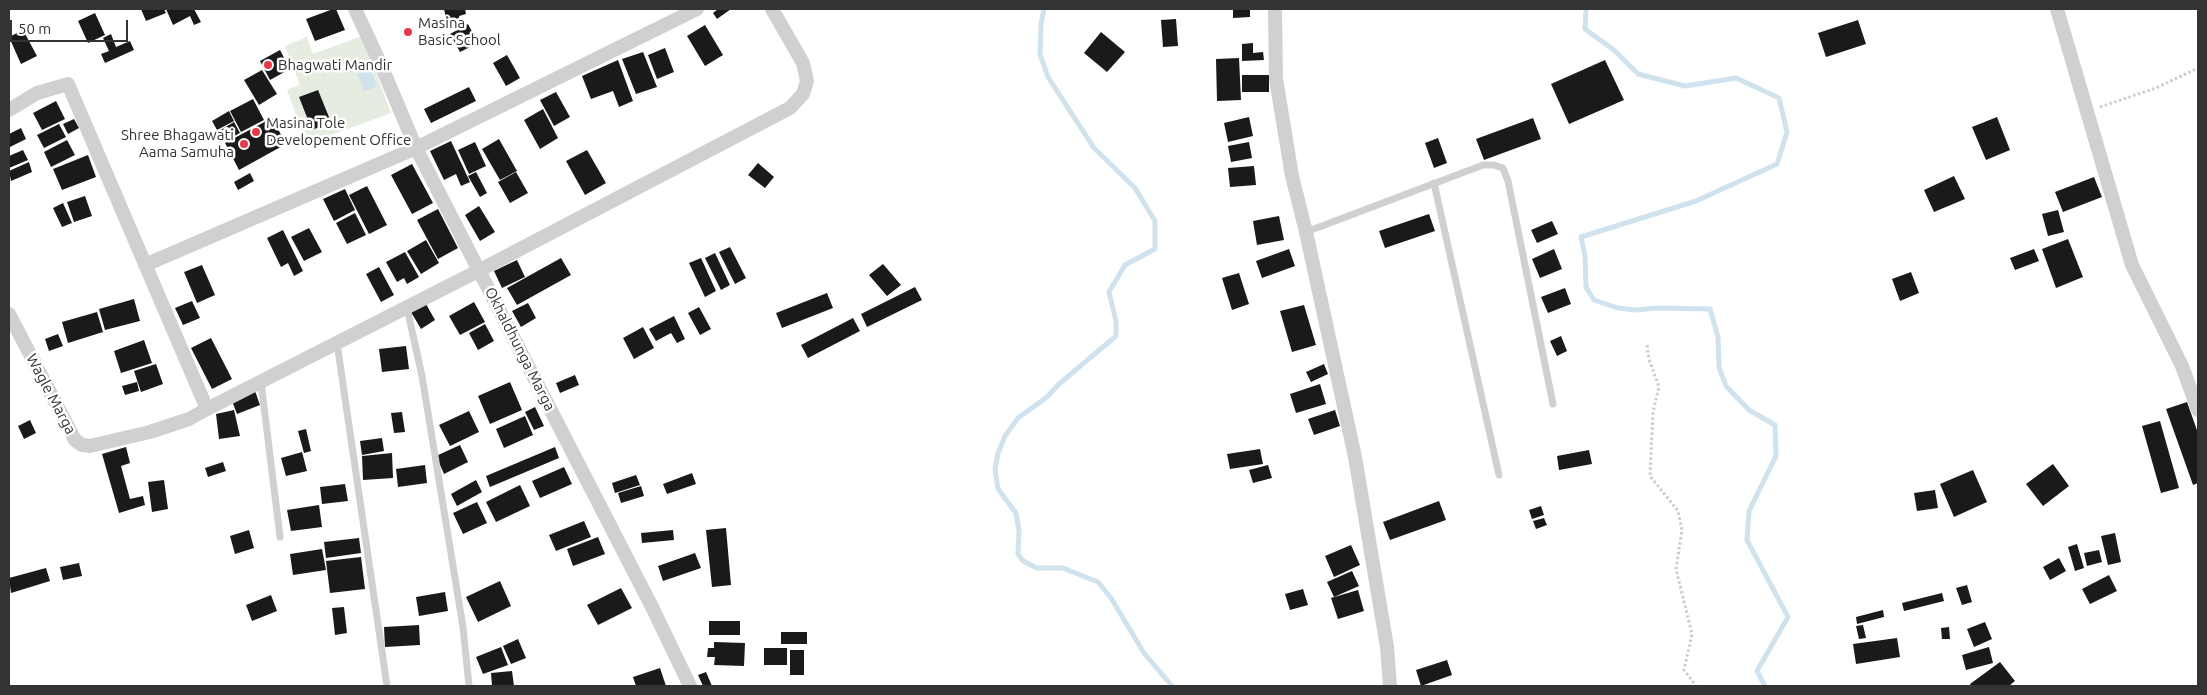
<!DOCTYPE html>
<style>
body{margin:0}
#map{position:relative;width:2207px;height:695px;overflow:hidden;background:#fff;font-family:Ubuntu,sans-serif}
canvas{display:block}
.frame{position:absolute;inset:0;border:10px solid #333;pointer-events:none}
.scale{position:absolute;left:10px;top:20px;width:118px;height:22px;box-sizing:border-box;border:2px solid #333;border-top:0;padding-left:6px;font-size:15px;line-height:18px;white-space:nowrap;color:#333;-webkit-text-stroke:4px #fff;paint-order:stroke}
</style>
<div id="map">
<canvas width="2207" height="695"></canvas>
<div class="frame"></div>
<div class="scale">50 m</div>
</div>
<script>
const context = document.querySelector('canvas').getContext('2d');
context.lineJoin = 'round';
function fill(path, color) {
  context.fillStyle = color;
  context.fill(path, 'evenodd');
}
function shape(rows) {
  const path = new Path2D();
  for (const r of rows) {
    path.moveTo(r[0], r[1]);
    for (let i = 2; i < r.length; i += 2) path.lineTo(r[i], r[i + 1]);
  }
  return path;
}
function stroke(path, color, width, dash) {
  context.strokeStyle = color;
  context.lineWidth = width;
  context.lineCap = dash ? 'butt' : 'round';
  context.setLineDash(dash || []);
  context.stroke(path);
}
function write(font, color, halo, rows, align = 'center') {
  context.font = font + ' Ubuntu,sans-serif';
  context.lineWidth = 5;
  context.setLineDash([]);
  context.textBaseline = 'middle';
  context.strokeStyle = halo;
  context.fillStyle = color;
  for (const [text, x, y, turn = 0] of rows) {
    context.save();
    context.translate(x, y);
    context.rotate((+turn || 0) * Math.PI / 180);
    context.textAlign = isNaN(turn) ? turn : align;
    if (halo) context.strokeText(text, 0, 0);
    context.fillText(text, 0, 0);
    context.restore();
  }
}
const green = shape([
 [362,36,391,113,307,144,287,90,300,85,285,46,307,37,313,54]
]);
const water = shape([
 [370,67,377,87,364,91,357,72]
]);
const stream = shape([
 [1044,9,1041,24,1040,54,1048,77,1094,148,1135,188,1155,221,1155,249,1125,265,1109,292,1116,321,1116,336,1059,384,1047,397,1018,418,1005,436,998,453,995,469,998,489,1016,513,1019,531,1018,554,1023,561,1037,568,1063,568,1098,582,1111,598,1144,653,1172,686],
 [1586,9,1585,29,1614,50,1638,74,1685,86,1736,78,1779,98,1787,132,1777,164,1696,201,1581,237,1585,256,1586,287,1594,300,1618,308,1635,310,1658,308,1710,309,1718,337,1719,367,1726,386,1749,410,1775,425,1776,456,1749,511,1747,540,1788,617,1757,671,1765,686]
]);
const building = shape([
 [141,9,164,9,166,13,146,21],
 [166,9,194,9,201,22,194,25,190,16,173,25],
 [333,9,336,9,345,30,315,41,306,19],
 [444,9,465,9,466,14,459,16,460,24,448,27],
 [718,9,731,9,717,19,713,13],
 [1233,9,1250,9,1250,17,1233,18],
 [95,13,105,35,88,43,78,21],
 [1176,19,1178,46,1163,47,1161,20],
 [1858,20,1866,44,1826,57,1818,33],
 [468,24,478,43,460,52,450,34],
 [705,25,723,55,705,66,687,36],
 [23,30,37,56,21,64,9,37],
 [1101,32,1125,52,1107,72,1084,53],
 [111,34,116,47,130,41,134,50,105,63,101,54,109,51,103,38],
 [1253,43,1253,53,1263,52,1264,60,1242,61,1242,44],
 [665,48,674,72,657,79,648,55],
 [280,50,290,69,270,80,260,61],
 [643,52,657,87,636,94,622,59],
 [507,55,520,78,506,86,493,63],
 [1239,58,1241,100,1217,101,1216,59],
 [618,60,633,101,619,107,613,91,591,99,582,76],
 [1605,60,1624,100,1569,124,1551,84],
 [262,70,277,94,259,105,244,80],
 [1242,75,1269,75,1269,92,1242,92],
 [469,87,476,101,431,123,424,109],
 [318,90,331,122,312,130,299,97],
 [556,92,570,117,554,126,540,100],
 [253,99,264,120,241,132,230,111],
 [56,101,65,119,42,130,33,113],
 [543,109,558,138,540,149,524,120],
 [229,111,234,121,217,130,212,121],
 [1249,117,1253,136,1228,142,1224,123],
 [1997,117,2010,150,1986,160,1972,127],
 [272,118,286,144,239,170,225,143],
 [1533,118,1541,139,1484,160,1476,139],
 [74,119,79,128,68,134,63,124],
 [234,122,240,133,223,142,217,132],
 [59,124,66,137,44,148,37,135],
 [21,128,26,139,10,147,9,134],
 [1438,138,1447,163,1434,168,1425,143],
 [499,139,517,171,500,180,482,149],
 [67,140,75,155,51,167,44,152],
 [451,141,470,182,461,186,456,174,444,180,430,151],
 [475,142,486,166,469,174,458,150],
 [1249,142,1252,158,1231,162,1228,146],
 [23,150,28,160,9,168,9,156],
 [587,150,606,183,585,195,566,161],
 [88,155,96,177,62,190,53,169],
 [29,162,32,172,11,181,9,171],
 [758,163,774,177,765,188,748,175],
 [412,164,433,203,412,214,391,175],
 [1254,166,1256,185,1230,187,1228,168],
 [476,172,487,193,480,197,468,176],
 [516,172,528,193,510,203,498,182],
 [250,173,254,181,238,190,234,182],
 [1954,176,1965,199,1934,212,1924,190],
 [2094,177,2102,197,2063,212,2055,192],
 [367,186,387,225,369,234,349,195],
 [345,189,355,210,334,221,323,199],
 [85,196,92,216,74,222,67,202],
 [63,203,72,223,62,227,53,208],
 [479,206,495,232,480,241,465,215],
 [438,209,458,248,438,259,417,220],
 [2058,210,2064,232,2048,236,2042,214],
 [355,213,366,235,347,244,336,223],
 [1429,214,1435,231,1385,248,1379,231],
 [1279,216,1284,240,1257,245,1253,221],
 [1552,221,1558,234,1537,243,1531,230],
 [309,228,322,252,304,261,291,237],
 [283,230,303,271,294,276,288,263,281,267,267,238],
 [2068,239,2083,277,2056,288,2042,249],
 [426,240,439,263,421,274,407,251],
 [730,247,746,278,735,284,719,252],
 [1289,249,1295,266,1262,278,1256,261],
 [1554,249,1562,269,1540,278,1532,259],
 [2034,249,2039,261,2015,270,2010,258],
 [405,252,419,277,407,284,404,278,397,282,386,262],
 [715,253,730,285,721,290,705,258],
 [561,258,571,275,517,305,507,288],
 [701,258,716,291,705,297,689,263],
 [517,260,525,277,502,288,494,271],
 [883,264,901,285,887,296,869,275],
 [202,265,215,295,197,303,184,272],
 [379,267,394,295,381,302,366,274],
 [1911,272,1919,293,1900,301,1892,279],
 [1239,273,1249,304,1232,310,1222,278],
 [915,287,922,300,867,327,861,314],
 [1565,288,1571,304,1548,313,1541,297],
 [827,293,833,308,782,328,776,313],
 [134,299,140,321,105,330,99,309],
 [192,301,200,318,183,325,175,308],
 [474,302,485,322,460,335,449,316],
 [528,303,536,318,521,327,512,311],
 [426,304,435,320,421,329,411,312],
 [1304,305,1316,345,1292,352,1280,311],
 [699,307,711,329,700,335,688,313],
 [97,312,103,332,68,343,62,322],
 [674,316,685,339,677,343,671,333,656,341,649,329],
 [853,318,860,331,808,358,801,345],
 [485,324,494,341,478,350,469,333],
 [643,327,654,348,634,359,623,338],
 [58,334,63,346,49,351,45,339],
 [1561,336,1567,351,1557,356,1550,341],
 [211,338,232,379,212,389,191,348],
 [144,340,152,363,121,373,114,351],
 [406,346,409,369,382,372,379,349],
 [156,364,163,384,141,392,134,371],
 [1324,364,1328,374,1311,382,1306,372],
 [575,375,579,385,560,393,556,383],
 [137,382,139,391,125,395,122,386],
 [510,382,522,410,490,424,478,396],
 [1320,384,1326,404,1296,413,1290,394],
 [255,391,260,405,237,414,232,401],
 [2187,402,2198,433,2198,483,2193,485,2166,409],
 [535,407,544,426,534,430,525,412],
 [234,410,240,436,219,439,216,414],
 [1335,410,1340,426,1314,435,1308,419],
 [469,411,479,432,450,446,439,425],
 [402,412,405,432,394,433,391,413],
 [525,416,533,435,504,448,496,429],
 [30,420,36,433,24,439,18,426],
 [2160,421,2179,488,2161,493,2142,426],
 [306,429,311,451,304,453,298,431],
 [382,438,384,451,362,455,360,441],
 [460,445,468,462,444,474,436,456],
 [126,447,130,463,121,466,130,499,143,496,145,505,119,513,102,454],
 [555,447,559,458,490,487,486,476],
 [1260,449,1263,464,1230,469,1227,454],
 [1589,450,1592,464,1559,470,1557,456],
 [302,452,307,471,286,476,281,458],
 [392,453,393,478,363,480,362,456],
 [223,462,226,471,208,477,205,468],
 [2053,464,2069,486,2043,506,2026,484],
 [425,465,427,483,398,487,396,469],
 [1268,465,1272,478,1253,483,1249,470],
 [564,467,572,484,540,498,532,481],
 [1973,470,1987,502,1954,517,1940,484],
 [692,473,696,484,667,494,663,484],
 [636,475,640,485,615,493,612,483],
 [164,480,168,509,152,512,148,482],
 [476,480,482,492,457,506,451,494],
 [345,484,348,501,322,504,320,487],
 [520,485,530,506,496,522,486,502],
 [641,486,644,496,621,503,618,493],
 [1935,490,1938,508,1917,511,1914,493],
 [1439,501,1446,520,1390,540,1383,522],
 [477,502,487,523,463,534,453,513],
 [319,505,322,527,291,531,287,510],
 [1541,506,1544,515,1532,519,1529,510],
 [1544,518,1547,525,1536,529,1533,521],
 [584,521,591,537,556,551,549,535],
 [726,528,731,585,712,587,706,530],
 [249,530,254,548,235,554,230,536],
 [673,530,674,540,642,543,641,533],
 [2115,533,2121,562,2108,565,2101,536],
 [598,537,605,554,573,566,567,549],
 [359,538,361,553,326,558,324,542],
 [2077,544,2084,568,2075,571,2068,547],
 [1351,545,1360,565,1334,577,1325,556],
 [322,549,326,570,293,575,290,554],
 [2099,550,2102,562,2087,566,2084,553],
 [695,553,701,568,663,581,658,566],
 [361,557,365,589,330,593,326,561],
 [2059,558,2066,571,2050,580,2043,567],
 [79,563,82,576,63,580,60,567],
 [46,568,50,581,11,593,9,578],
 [1352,571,1359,586,1334,597,1327,582],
 [2109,575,2117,591,2090,604,2082,589],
 [500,581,511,606,478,622,466,597],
 [1967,585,1972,602,1962,605,1956,588],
 [621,588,632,608,598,625,587,605],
 [1303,589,1308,605,1290,610,1285,594],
 [1358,590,1364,611,1338,619,1331,598],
 [445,592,448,611,419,616,416,597],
 [1942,593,1944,601,1904,611,1902,603],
 [271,595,277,611,252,621,246,605],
 [344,607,347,633,335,635,332,608],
 [1883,610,1884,617,1857,624,1856,617],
 [709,621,740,621,740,635,709,635],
 [1985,622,1992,639,1974,647,1967,629],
 [419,625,420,645,385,647,384,627],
 [1863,625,1866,638,1859,639,1856,626],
 [1949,627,1950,639,1942,639,1941,628],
 [781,632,807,632,807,644,781,644],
 [1897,638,1900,657,1856,664,1853,644],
 [518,639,526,658,511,664,503,646],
 [714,642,745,643,744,666,714,665,715,657,707,657,708,648,714,648],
 [501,647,508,665,483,674,476,657],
 [1989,647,1993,663,1966,670,1962,655],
 [764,648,787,648,787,665,764,665],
 [790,650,804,650,804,675,790,675],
 [1447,660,1452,675,1421,686,1416,670],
 [2000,662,2015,681,2009,686,1971,686,1970,684],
 [660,668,666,686,636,686,633,677],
 [512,671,514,686,492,686,491,673],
 [706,672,712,686,703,686,698,675]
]);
const path = shape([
 [2100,107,2156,88,2198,68],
 [1647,345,1649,359,1659,387,1653,412,1650,476,1678,511,1682,530,1676,569,1692,634,1684,670,1696,686]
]);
const service = shape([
 [1434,183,1499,475],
 [1306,232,1483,165,1494,165,1503,168,1508,181,1553,404],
 [407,308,422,376,463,627,469,686],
 [337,343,387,686],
 [261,382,280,537]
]);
const minor = shape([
 [355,9,381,65,416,148,652,607,690,686],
 [1275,9,1276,79,1292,176,1306,232,1355,457,1387,647,1390,686],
 [2057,9,2132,265,2182,366,2198,410],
 [9,110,37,93,68,84,207,409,480,270,790,108,803,94,807,81,803,63,772,9],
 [145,265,416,148,697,9],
 [9,314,75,440,82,445,90,446,150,432,189,419,207,409]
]);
const markers = [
 [408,32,5,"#e63946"],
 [268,65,5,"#e63946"],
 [256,132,5,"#e63946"],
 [244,144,5,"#e63946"]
];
const poiNames = [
 ["Masina",418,23],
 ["Basic School",418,40],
 ["Bhagwati Mandir",278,65],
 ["Masina Tole",266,123],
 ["Developement Office",266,140],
 ["Shree Bhagawati",234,135,"right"],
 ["Aama Samuha",234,152,"right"]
];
const streetNames = [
 ["Okhaldhunga Marga",520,349,63],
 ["Wagle Marga",51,394,62]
];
fill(green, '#e6ecdf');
fill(water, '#cfe2ee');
stroke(stream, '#cfe2ee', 5);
fill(building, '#1a1a1a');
stroke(path, '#cdcdcd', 3, [2.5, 2.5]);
stroke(service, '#d0d0d0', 7);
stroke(minor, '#d0d0d0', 14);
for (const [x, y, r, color] of markers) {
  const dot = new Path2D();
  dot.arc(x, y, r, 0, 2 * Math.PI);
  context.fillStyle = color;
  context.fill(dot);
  stroke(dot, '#fff', 2);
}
write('15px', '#333', '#fff', poiNames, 'left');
write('15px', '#333', '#fff', streetNames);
</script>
